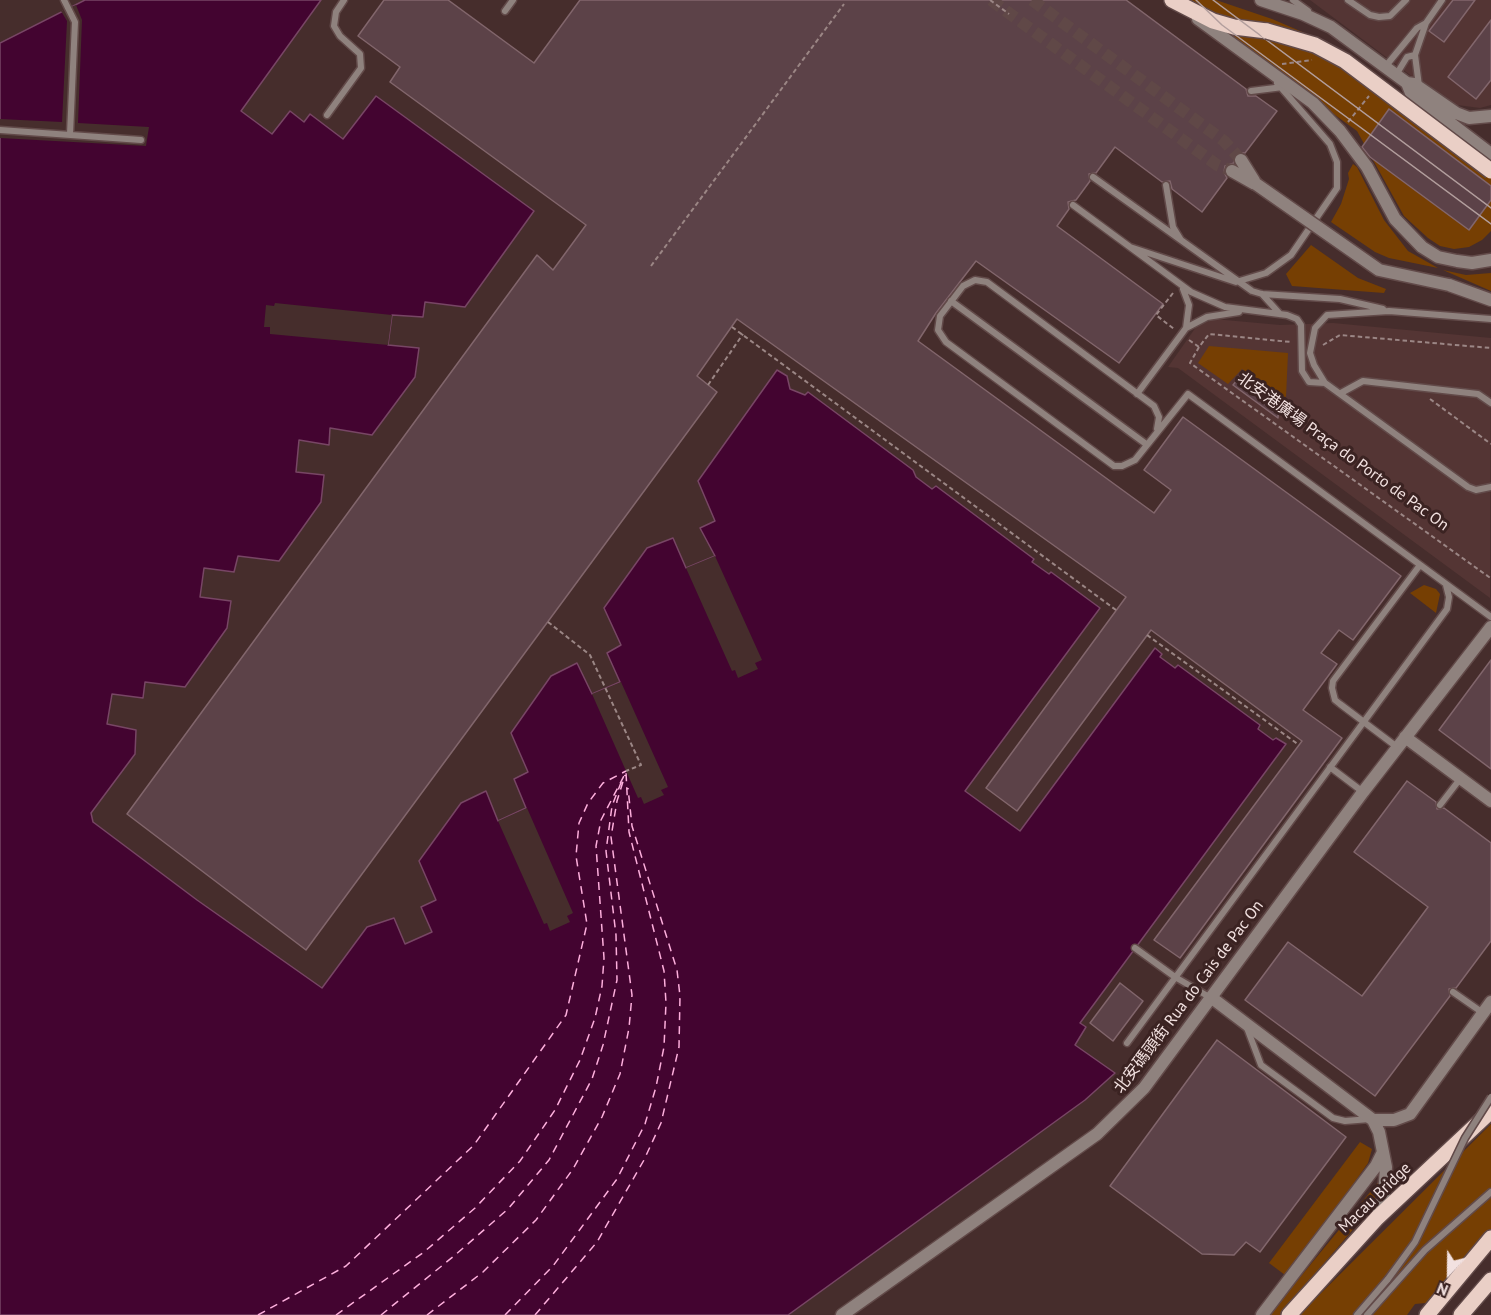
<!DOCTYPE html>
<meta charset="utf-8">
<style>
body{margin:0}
#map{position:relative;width:1491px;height:1315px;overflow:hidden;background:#462d2c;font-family:"PT Sans",sans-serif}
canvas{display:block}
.north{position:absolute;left:1419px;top:1243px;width:60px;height:60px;-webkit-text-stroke:4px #3b2322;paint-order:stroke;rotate:202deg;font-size:16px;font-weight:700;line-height:24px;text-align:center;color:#f2e1e0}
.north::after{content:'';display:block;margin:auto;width:21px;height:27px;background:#f2e1e0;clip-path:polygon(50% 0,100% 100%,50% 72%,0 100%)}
</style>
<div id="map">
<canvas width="1491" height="1315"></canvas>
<div class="north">N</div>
</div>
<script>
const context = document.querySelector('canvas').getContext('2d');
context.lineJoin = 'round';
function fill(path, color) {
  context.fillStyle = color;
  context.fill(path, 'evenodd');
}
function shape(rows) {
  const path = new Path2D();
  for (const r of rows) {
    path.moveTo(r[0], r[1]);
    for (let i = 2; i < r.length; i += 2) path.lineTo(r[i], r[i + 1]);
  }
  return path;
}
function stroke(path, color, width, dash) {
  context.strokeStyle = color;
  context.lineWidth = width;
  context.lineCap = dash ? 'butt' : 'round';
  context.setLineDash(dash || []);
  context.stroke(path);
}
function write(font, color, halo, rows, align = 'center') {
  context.font = font + ' "PT Sans","Noto Sans SC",sans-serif';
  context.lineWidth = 6;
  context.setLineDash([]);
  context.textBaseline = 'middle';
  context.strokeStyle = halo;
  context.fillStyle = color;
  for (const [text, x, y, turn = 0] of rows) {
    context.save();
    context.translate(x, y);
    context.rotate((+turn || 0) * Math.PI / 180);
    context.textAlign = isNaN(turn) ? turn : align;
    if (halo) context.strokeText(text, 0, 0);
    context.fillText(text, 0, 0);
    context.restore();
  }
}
const built = shape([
 [1310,0,1491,0,1491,105,1480,108,1457,105,1434,93],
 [1214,319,1280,325,1333,323,1491,338,1490,598,1178,368,1168,367,1196,327]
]);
const green = shape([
 [1187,0,1216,0,1272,19,1307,34,1369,68,1491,170,1491,231,1482,240,1469,247,1454,249,1440,246,1428,238,1404,216,1357,131,1203,19],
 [1353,164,1357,167,1384,220,1408,251,1438,268,1389,258,1375,252,1331,222,1341,204,1349,179,1348,173],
 [1311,245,1358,278,1386,289,1384,293,1292,286,1286,274],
 [1443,270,1466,275,1491,273,1491,291],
 [1209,346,1288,353,1286,397,1276,395,1242,369,1228,384,1198,363],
 [1424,585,1436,589,1440,594,1436,613,1410,593],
 [1491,1124,1491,1249,1447,1301,1415,1304,1407,1315,1299,1315],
 [1360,1142,1372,1149,1368,1163,1354,1183,1355,1185,1285,1275,1269,1263],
 [1380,1180,1373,1206,1280,1315,1269,1315]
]);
const water = shape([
 [85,0,321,0,241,111,272,134,290,111,304,122,310,114,343,139,376,96,534,211,465,307,425,302,423,317,392,315,388,345,419,348,415,377,372,435,330,428,329,445,299,440,296,472,324,475,321,502,279,561,238,556,234,572,204,568,200,597,231,601,227,628,185,687,145,682,143,698,112,694,107,724,136,730,135,754,91,813,93,822,197,900,322,988,367,927,394,918,405,944,432,932,421,907,436,900,419,861,461,803,486,791,498,821,526,808,514,779,528,772,511,733,551,676,577,663,592,694,620,682,607,653,621,645,604,608,647,548,673,538,686,568,715,556,700,528,715,521,698,481,777,370,787,376,790,389,805,395,808,392,913,470,916,477,932,489,936,486,1034,559,1032,562,1049,574,1051,572,1100,608,965,791,1020,831,1155,648,1162,654,1160,657,1175,668,1178,665,1260,725,1258,729,1273,740,1276,738,1286,744,1080,1023,1086,1027,1075,1045,1115,1073,1085,1100,788,1315,0,1315,0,43,85,0]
]);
const pier = shape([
 [76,5,82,20,78,123,149,127,146,146,0,138,0,119,62,122,67,21,61,11],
 [275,303,392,315,388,345,270,334,270,327,264,327,266,305,274,306],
 [715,556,762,660,755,663,758,669,738,678,735,670,732,671,686,568],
 [621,682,668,787,661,790,664,795,644,804,641,797,638,798,592,694],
 [527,808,573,913,567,916,570,922,550,931,547,923,544,924,498,821]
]);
const ferry = shape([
 [258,1315,346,1266,474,1145,566,1015,587,924,576,856,579,823,588,803,603,783,626,771],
 [336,1315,424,1252,475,1208,520,1161,555,1110,580,1060,595,1018,602,986,604,958,596,846,601,820,626,772],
 [381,1315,454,1256,508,1209,549,1160,592,1079,603,1045,617,980,616,935,606,851,612,806,622,780],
 [427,1315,483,1272,536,1220,573,1169,602,1117,620,1074,629,1028,632,995,611,837,617,801,625,775],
 [505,1315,553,1266,617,1179,645,1124,656,1087,664,1047,666,1003,664,971,629,832,626,772],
 [535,1315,597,1242,644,1160,661,1123,679,1047,680,996,677,970,632,826,628,788]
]);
const building = shape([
 [384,0,448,0,534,63,580,0,1126,0,1246,89,1248,96,1256,96,1277,111,1245,153,1236,153,1234,163,1225,166,1224,172,1227,178,1202,212,1172,189,1170,181,1162,182,1115,147,1096,173,1089,174,1090,181,1076,200,1068,202,1069,209,1057,226,1163,304,1119,363,976,261,936,313,918,341,1154,513,1171,490,1144,470,1183,417,1401,576,1353,640,1339,630,1321,653,1337,664,1303,710,1342,738,1180,958,1154,940,1302,741,1151,630,1017,811,986,788,1126,597,737,319,697,376,717,392,306,950,127,814,537,255,553,270,586,225,390,82,400,67,358,36,384,0],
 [1453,0,1475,0,1444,42,1429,31,1453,0],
 [1491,20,1491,80,1476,99,1448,77,1491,20],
 [1389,109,1491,186,1491,200,1469,230,1370,157,1362,147,1389,109],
 [1243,373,1279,399,1278,418,1233,385,1243,373],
 [1491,660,1491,769,1439,730,1491,660],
 [1407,781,1436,802,1437,809,1444,808,1491,843,1491,941,1456,988,1449,989,1450,996,1375,1096,1245,1000,1288,942,1362,996,1428,907,1354,852,1407,781],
 [1120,983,1143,1001,1113,1041,1090,1023,1120,983],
 [1217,1040,1346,1137,1260,1252,1246,1242,1234,1255,1202,1254,1110,1186,1217,1040]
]);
const streetTunnel = shape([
 [991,0,1217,165,1232,171],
 [1032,0,1224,141,1241,160]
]);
const path = shape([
 [990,0,1009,14],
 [1282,64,1312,60],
 [1348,122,1369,96],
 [651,266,844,4],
 [1173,293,1156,315,1174,329],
 [732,327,1116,610],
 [1189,340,1199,347,1209,334,1291,342],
 [1323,345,1340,335,1491,348],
 [1199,347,1190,363,1489,577,1491,574],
 [708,385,743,334],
 [1430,399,1491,444],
 [548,622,590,655,641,765,626,771],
 [1147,635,1299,745]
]);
const lane = shape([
 [64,0,75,22,70,134],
 [1293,0,1308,11],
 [1348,0,1370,15,1379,17,1390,16,1406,0],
 [505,11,513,0],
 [1385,67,1417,28,1426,23,1442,0],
 [1396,75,1407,57,1415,55],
 [1419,86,1415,55,1426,23],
 [1251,91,1283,87],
 [327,115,361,68,360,54,340,36,334,26,336,12,344,0],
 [0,130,141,140],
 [1093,177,1252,291,1262,294,1340,299,1383,309],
 [1166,185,1173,227,1181,240],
 [1073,205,1191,292,1225,307,1287,315,1297,319,1301,325,1302,371,1309,382,1325,383],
 [1130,247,1236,282,1266,273,1291,255,1337,188,1337,162,1330,144,1277,83],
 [1262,294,1280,314],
 [951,301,1146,444],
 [1491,319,1389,311,1327,315,1315,328,1310,353,1314,365,1325,383,1468,487,1476,490,1491,487],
 [1186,328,1207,317,1239,312],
 [1341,393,1363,381,1478,394,1491,403],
 [1137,394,1186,328,1189,305,1183,289],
 [1157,429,1159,417,1154,406,987,282,975,280,963,286,940,316,938,330,946,342,1114,466,1122,466,1135,460,1188,394,1491,617],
 [1397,747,1340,704,1335,700,1332,688,1333,681,1420,565],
 [1330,767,1363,792],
 [1440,805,1460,779],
 [1135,948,1175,977,1211,998],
 [1453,992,1483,1013],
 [1247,1028,1261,1065,1333,1118,1345,1121,1370,1119],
 [1127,1043,1447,609,1449,597,1446,585],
 [1357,1315,1388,1279],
 [1367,1315,1425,1250,1491,1192]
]);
const street = shape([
 [1261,0,1303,14,1331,27,1407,83,1414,84,1456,113,1469,118,1491,116],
 [1198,19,1313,103,1340,131,1367,167,1395,219,1422,247,1438,257,1457,261,1472,263,1491,260],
 [1407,83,1411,93,1491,154],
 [1241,160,1256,184],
 [1232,171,1255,184],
 [1449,285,1491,300],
 [1405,737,1491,801],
 [1212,998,1373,1120,1379,1132,1386,1167,1384,1196,1377,1218],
 [1373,1120,1394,1120,1410,1114,1491,1002],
 [842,1315,1097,1134,1144,1088,1363,792,1491,627],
 [1262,1315,1376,1166,1383,1152]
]);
const primary = shape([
 [1172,0,1213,21,1234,27,1267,31],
 [1289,1315,1377,1218,1491,1111],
 [1427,1315,1491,1238],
 [1461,1315,1491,1280]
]);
const tram = shape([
 [1196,0,1222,25,1491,224],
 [1213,0,1491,208]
]);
const laneBridge = shape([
 [1388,1279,1415,1242,1465,1138,1491,1097]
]);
const streetBridge = shape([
 [1256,184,1379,270,1449,285]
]);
const primaryBridge = shape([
 [1267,31,1315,45,1345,61,1491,171]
]);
const streetNames = [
 ["北安港廣場 Praça do Porto de Pac On",1343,452,36],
 ["北安碼頭街 Rua do Cais de Pac On",1189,997,-53],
 ["Macau Bridge",1375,1198,-44]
];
fill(built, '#543534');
fill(green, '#763f03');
fill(water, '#430430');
stroke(water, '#784665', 1.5);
fill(pier, '#462d2c');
stroke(ferry, '#fdafdc', 1.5, [8, 6]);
fill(building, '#5c4248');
stroke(building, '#82666c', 1.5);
stroke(streetTunnel, '#604847', 12, [12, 6]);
stroke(lane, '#624a49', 9);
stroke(street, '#624a49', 15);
stroke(primary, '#624a49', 18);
stroke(path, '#9b8685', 2, [4.5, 3]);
stroke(lane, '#8f827e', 6);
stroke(street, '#8f827e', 12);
stroke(primary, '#eacfc6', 15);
stroke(tram, '#b29e9d', 1.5);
stroke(laneBridge, '#624a49', 9, []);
stroke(streetBridge, '#624a49', 15, []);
stroke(primaryBridge, '#624a49', 18, []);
stroke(laneBridge, '#8f827e', 6);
stroke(streetBridge, '#8f827e', 12);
stroke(primaryBridge, '#eacfc6', 15);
write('16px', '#f2e1e0', '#3b2322', streetNames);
</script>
